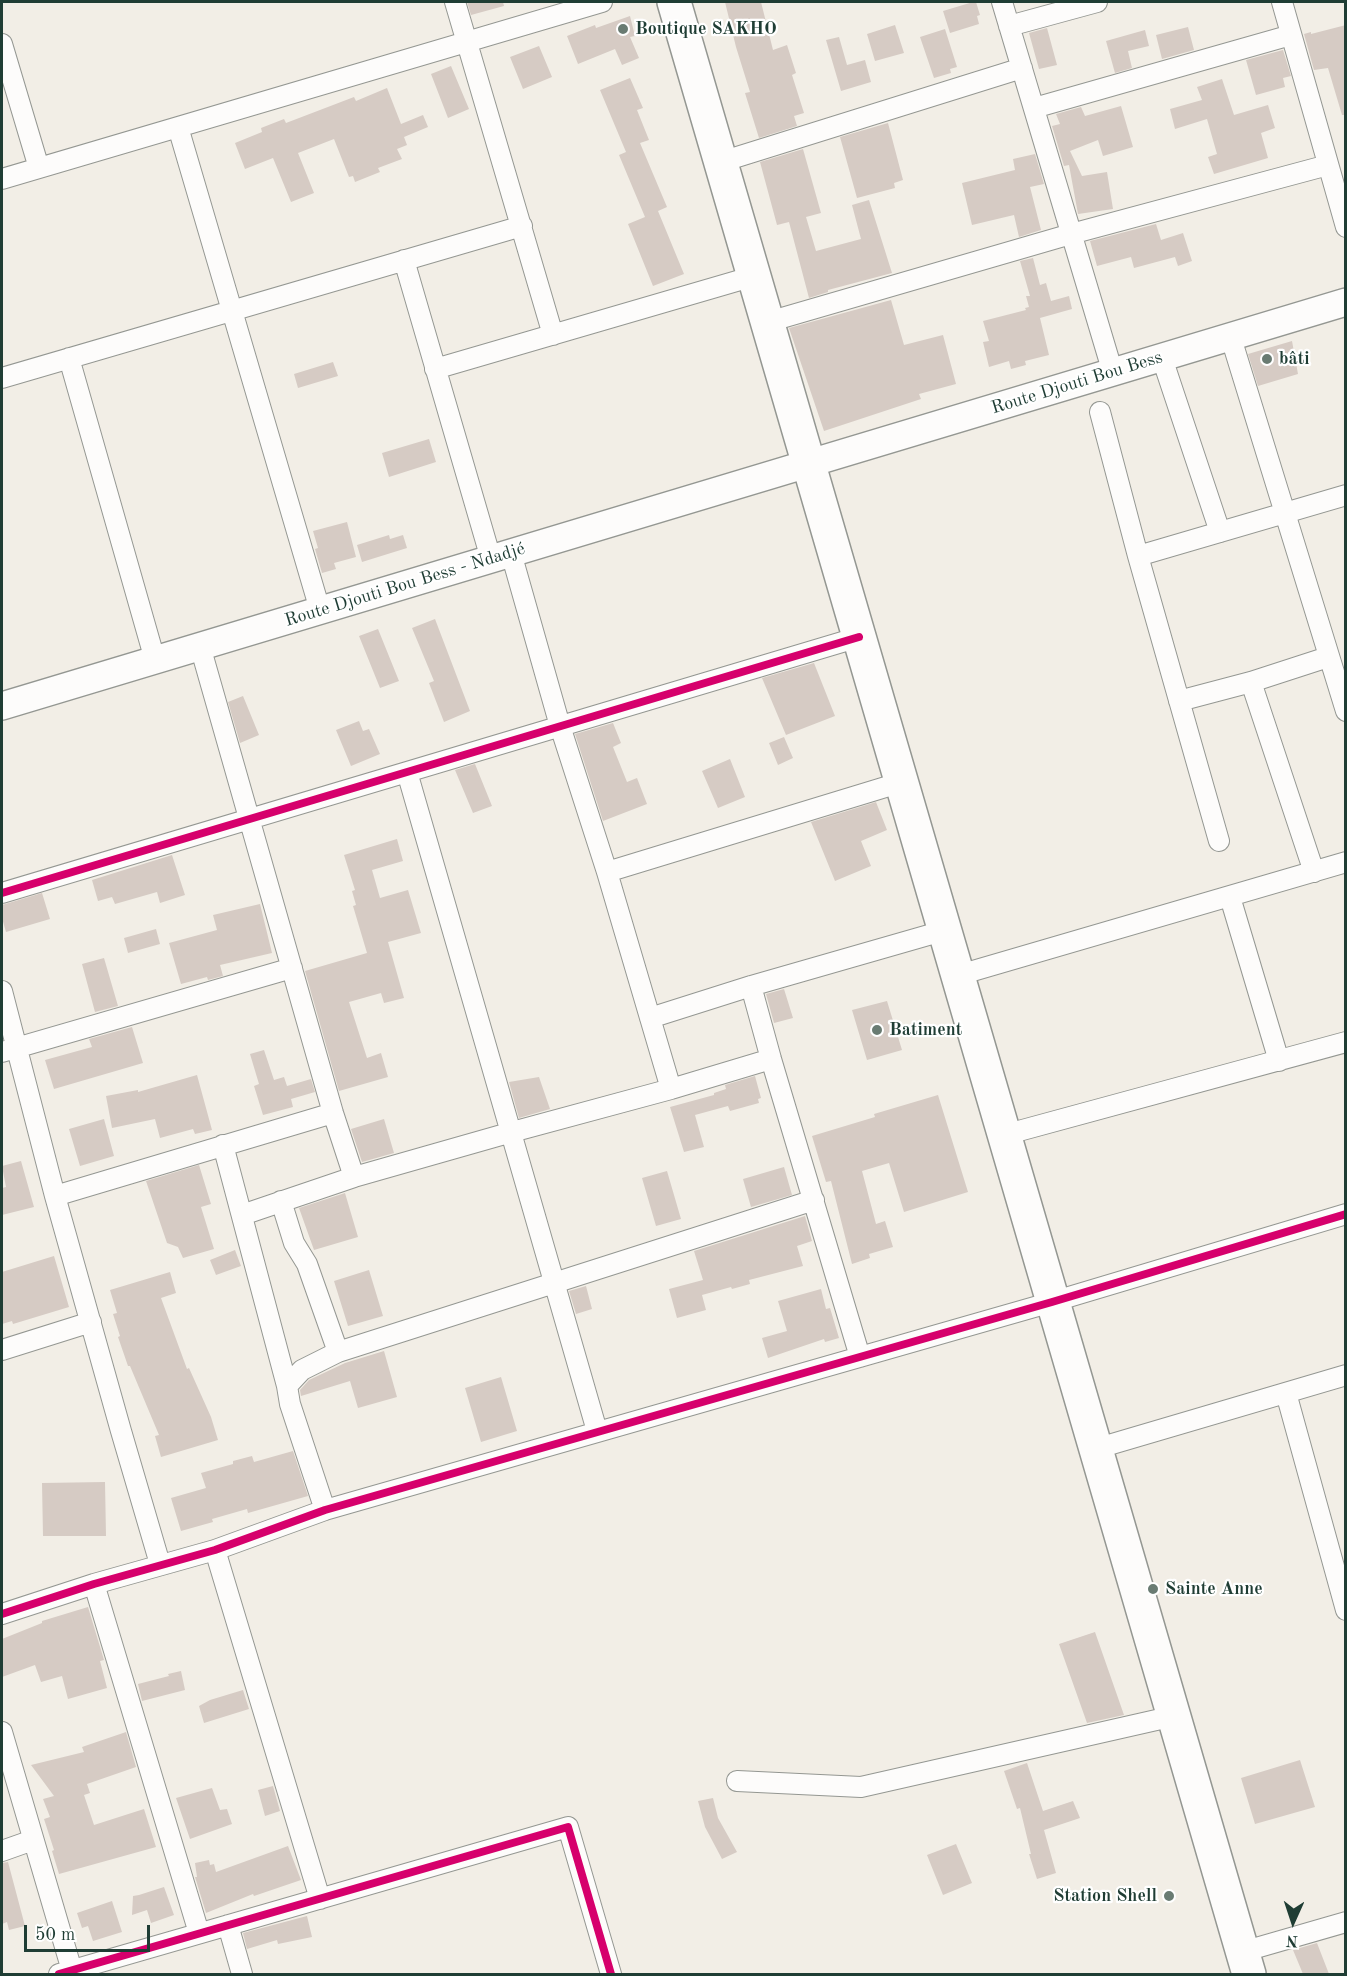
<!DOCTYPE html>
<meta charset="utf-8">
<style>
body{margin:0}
#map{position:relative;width:1347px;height:1976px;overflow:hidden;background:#f2eee6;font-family:"Old Standard TT",serif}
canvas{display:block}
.frame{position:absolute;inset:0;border:3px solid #1f3d34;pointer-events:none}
.north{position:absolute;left:1263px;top:1892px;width:60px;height:60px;-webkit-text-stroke:4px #fff;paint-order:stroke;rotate:183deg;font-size:16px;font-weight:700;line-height:24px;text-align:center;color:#1f3d34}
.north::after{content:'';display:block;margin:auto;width:21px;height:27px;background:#1f3d34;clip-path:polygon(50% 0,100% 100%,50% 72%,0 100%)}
.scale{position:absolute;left:24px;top:1925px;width:126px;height:27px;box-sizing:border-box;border:3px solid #1f3d34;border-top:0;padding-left:8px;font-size:18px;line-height:21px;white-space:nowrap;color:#1f3d34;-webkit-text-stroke:4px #fff;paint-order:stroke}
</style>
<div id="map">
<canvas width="1347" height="1976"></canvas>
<div class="frame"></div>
<div class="north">N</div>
<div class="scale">50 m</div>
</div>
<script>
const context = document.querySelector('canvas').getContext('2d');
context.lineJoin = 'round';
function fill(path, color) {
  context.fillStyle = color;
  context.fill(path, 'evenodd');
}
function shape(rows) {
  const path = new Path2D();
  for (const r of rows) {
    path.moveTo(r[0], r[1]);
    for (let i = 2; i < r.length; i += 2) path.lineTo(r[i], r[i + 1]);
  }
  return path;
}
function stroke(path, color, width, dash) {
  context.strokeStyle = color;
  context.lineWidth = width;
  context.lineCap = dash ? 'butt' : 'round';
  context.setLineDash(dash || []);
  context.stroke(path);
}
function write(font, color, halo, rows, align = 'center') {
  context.font = font + ' "Old Standard TT",serif';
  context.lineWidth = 4.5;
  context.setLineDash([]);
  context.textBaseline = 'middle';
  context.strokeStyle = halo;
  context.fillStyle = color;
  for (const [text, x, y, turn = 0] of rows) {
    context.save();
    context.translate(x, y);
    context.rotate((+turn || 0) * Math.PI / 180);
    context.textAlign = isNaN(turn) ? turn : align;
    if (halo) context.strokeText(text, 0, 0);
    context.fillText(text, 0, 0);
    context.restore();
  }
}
const building = shape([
 [467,2,503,2,504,6,471,15],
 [725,2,761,2,773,50,787,45,796,73,792,75,804,113,794,116,797,126,759,138,745,93,750,92,736,47],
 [973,2,976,2,980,15,977,16,979,24,950,33,943,11],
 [630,16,635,36,630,37,639,58,622,65,615,49,578,64,567,36,595,25,596,28],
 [895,25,904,53,875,61,867,34],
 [1346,25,1346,115,1342,115,1328,68,1314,70,1304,34,1311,32,1311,34],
 [1188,27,1194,50,1162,59,1156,35],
 [1047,28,1057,65,1039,69,1029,33],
 [945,29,957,67,950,69,951,73,934,78,920,37],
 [1145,30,1149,46,1128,51,1132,68,1115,73,1106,41],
 [839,37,847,65,865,60,871,82,841,91,826,40],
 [539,46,552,77,523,89,510,57],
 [1283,50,1291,76,1283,78,1285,87,1256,95,1246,60],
 [451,66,469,109,448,118,431,74],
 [630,78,643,108,637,110,649,140,640,143,667,207,658,211,684,274,653,286,628,224,645,217,619,155,626,152,600,90],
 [1222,79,1234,115,1268,105,1275,128,1261,133,1268,158,1214,174,1208,157,1217,154,1207,119,1175,129,1170,109,1202,100,1197,87],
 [387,88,401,124,423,115,428,127,404,137,407,145,397,149,402,159,378,168,380,172,355,182,353,176,349,177,334,139,298,153,314,193,291,202,273,158,245,169,235,143,262,132,261,128,284,119,286,123,354,97,356,101],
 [1121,106,1133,147,1103,156,1098,140,1070,151,1082,176,1107,172,1113,209,1078,214,1069,165,1064,166,1052,126,1060,124,1056,114,1081,107,1085,116],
 [888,123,903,180,894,183,895,188,857,198,840,137],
 [803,149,821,213,806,217,816,251,861,239,852,205,869,200,892,273,828,290,828,292,809,298,789,222,777,225,760,162],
 [1035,154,1044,184,1030,187,1041,230,1019,237,1014,215,972,225,962,183,1015,170,1013,159],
 [1156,224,1161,240,1183,233,1192,261,1178,266,1175,257,1134,268,1131,257,1097,266,1090,241],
 [1033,258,1040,285,1046,283,1051,301,1069,296,1072,309,1040,318,1049,355,1025,361,1026,365,1011,369,1009,361,989,367,983,342,989,341,983,321,1026,310,1025,308,1029,307,1026,296,1030,296,1020,261],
 [891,300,904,345,943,335,956,384,919,394,921,399,824,431,789,328],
 [1292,341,1298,374,1258,386,1248,354],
 [333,362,338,376,298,388,294,374],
 [429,439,436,462,389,477,382,453],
 [347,522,356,557,334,563,336,569,322,573,315,549,318,548,313,531],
 [389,535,390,539,403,535,407,548,362,562,357,545],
 [435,619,470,711,444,722,429,683,434,681,412,628],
 [378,629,399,681,380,688,359,636],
 [814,663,835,716,786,735,762,678],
 [243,696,259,735,240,743,228,702],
 [359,721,363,731,369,729,380,754,351,766,336,730],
 [613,723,621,743,613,747,627,782,637,778,647,804,603,821,575,734],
 [784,737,793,758,778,765,769,743],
 [730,759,745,797,718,808,702,771],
 [475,764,492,806,473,813,455,770],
 [876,802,887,830,861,841,871,866,835,881,811,822],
 [397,839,403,861,372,870,380,898,408,890,421,933,388,942,404,998,384,1003,381,993,349,1002,367,1058,381,1053,388,1077,339,1091,305,971,367,953,353,906,356,905,352,891,355,890,344,855],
 [172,855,185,895,160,903,157,892,115,904,112,897,98,901,92,880],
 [42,893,50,919,6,932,2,918,2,905],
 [260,904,272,953,220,965,223,976,208,980,207,977,181,984,169,943,217,930,213,915],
 [156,929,160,944,128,953,124,938],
 [104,958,118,1006,95,1012,82,964],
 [784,989,793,1018,774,1023,766,994],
 [887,1001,902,1050,867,1060,852,1010],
 [132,1027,143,1063,54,1089,45,1060,92,1047,89,1039],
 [264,1050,274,1080,284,1077,287,1086,311,1079,315,1092,291,1099,293,1107,263,1115,254,1086,259,1084,250,1054],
 [197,1075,212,1130,195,1134,193,1129,160,1138,155,1119,112,1128,106,1096,138,1090,138,1092],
 [755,1076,761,1098,758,1099,759,1103,730,1111,728,1106,695,1115,704,1147,684,1152,670,1107,714,1095,714,1093,726,1089,725,1085],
 [539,1077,550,1109,519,1118,509,1082],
 [938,1095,968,1192,904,1212,889,1163,862,1171,876,1224,885,1221,893,1247,869,1254,870,1258,852,1264,831,1181,826,1182,812,1136,875,1117,874,1114],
 [104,1119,114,1156,80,1166,69,1129],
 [384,1119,394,1153,362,1162,351,1129],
 [21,1161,34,1207,2,1215,2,1188,6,1187,2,1166],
 [199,1165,211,1204,201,1207,214,1249,183,1258,178,1247,167,1243,146,1181],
 [784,1167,792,1195,751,1207,743,1179],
 [667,1171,681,1219,656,1226,642,1178],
 [345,1193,358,1237,314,1250,299,1208],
 [805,1216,812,1241,797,1246,803,1266,749,1280,750,1284,732,1289,731,1287,702,1295,706,1310,677,1318,669,1289,703,1280,694,1251],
 [235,1250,241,1266,216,1275,210,1260],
 [54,1256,69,1307,13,1324,12,1321,2,1324,2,1272],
 [369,1270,383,1316,348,1326,334,1281],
 [170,1272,176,1293,161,1298,187,1369,189,1368,211,1417,218,1440,161,1457,155,1436,159,1435,130,1366,128,1366,118,1337,120,1336,113,1314,117,1313,110,1290],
 [586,1286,592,1309,576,1314,569,1291],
 [821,1289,826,1309,830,1308,839,1338,825,1342,824,1339,768,1358,762,1338,787,1331,778,1301],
 [384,1351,397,1397,358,1408,350,1381,301,1396,300,1390,309,1380,345,1363],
 [501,1377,517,1431,481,1442,465,1388],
 [293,1451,308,1496,248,1513,247,1509,212,1519,213,1522,181,1531,171,1498,206,1488,201,1473,233,1464,233,1461,252,1456,254,1462],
 [105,1482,106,1536,43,1536,42,1483],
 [88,1607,104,1660,100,1661,107,1688,68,1699,62,1676,41,1682,35,1665,2,1677,2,1639,42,1623,42,1621],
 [1095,1632,1124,1715,1087,1723,1059,1644],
 [181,1671,185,1690,142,1701,138,1684,169,1676,168,1674],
 [243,1690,249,1709,204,1723,199,1706,210,1700],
 [126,1732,136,1767,87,1784,90,1793,84,1795,94,1825,144,1809,156,1847,59,1874,52,1851,54,1850,44,1819,50,1817,43,1799,54,1796,31,1765,84,1752,82,1747],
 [1300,1760,1315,1807,1255,1824,1241,1778],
 [1027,1763,1043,1811,1073,1801,1080,1818,1044,1830,1056,1873,1037,1879,1029,1854,1031,1854,1020,1808,1017,1809,1004,1771],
 [273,1786,280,1811,265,1816,258,1790],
 [212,1788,220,1810,227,1809,232,1824,190,1839,176,1798],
 [713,1798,718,1818,737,1852,722,1859,705,1827,698,1801],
 [956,1844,972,1883,943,1895,927,1855],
 [288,1846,301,1880,254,1896,253,1894,206,1913,195,1877,197,1877,195,1863,209,1860,210,1865,214,1864,216,1872],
 [8,1862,25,1926,9,1930,7,1922,2,1924,2,1863],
 [164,1887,174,1915,151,1923,147,1910,132,1915,133,1896,139,1895],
 [112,1901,122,1932,93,1941,88,1926,82,1928,77,1913],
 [307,1916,312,1937,278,1944,277,1940,247,1949,243,1933],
 [1317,1943,1329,1974,1303,1974,1293,1950]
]);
const street = shape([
 [455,2,553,335],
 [1002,2,1113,373],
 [1282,2,1346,227],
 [1009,26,1097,2],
 [2,44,39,168],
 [1034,108,1291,35],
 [178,127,320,610],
 [721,162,1022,68],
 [2,179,602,2],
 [404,260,491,559],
 [768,322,1071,234,1328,165],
 [1231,338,1346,711],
 [69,358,155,660],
 [1162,358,1220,532],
 [435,369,754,276],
 [2,378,522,226],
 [1100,412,1138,556,1219,841],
 [511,553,560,726,607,872,671,1089],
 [1138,556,1346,495],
 [200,646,333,1113,354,1177],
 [1251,682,1314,872],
 [1179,701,1251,682,1328,657],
 [407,772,597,1431],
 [607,872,902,782],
 [2,893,859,637],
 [1230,897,1279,1061],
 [959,975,1346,862],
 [751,986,771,1059,860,1357],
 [2,991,55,1196,121,1431,160,1564],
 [650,1018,751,986,946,930],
 [2,1052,292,968],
 [1004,1135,1346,1042],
 [223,1145,287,1386],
 [55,1196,333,1113],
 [281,1201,294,1243,307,1264,338,1352],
 [242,1215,354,1177,512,1132,671,1089,771,1059],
 [2,1350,91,1322],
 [1286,1393,1346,1610],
 [1095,1449,1346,1375],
 [325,1510,290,1404,287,1386,302,1370,338,1352,814,1200],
 [215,1550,320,1899],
 [94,1584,199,1933],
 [2,1614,94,1584,215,1550,325,1510,1052,1302,1346,1214],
 [2,1732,73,1974],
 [737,1781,861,1787,1174,1716],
 [2,1851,33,1840],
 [228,1925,242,1974],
 [1242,1952,1346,1922],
 [59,1974,568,1827,611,1974]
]);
const secondary = shape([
 [2,706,1346,302]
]);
const highway = shape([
 [674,2,1249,1974]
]);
const cycleway = shape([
 [2,893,859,637],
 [2,1614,94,1584,215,1550,325,1510,1052,1302,1346,1214],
 [59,1974,568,1827,611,1974]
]);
const markers = [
 [623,29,6,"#697b72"],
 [1267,359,6,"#697b72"],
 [877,1030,6,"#697b72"],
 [1153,1589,6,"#697b72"],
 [1169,1896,6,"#697b72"]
];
const poiNames = [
 ["Boutique SAKHO",635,29],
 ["bâti",1279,359],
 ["Batiment",889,1030],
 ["Sainte Anne",1165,1589],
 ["Station Shell",1157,1896,"right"]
];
const streetNames = [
 ["Route Djouti Bou Bess",1077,383,-17],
 ["Route Djouti Bou Bess - Ndadjé",405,585,-17]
];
fill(building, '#d6cbc4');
stroke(street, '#949792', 22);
stroke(secondary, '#949792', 30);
stroke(highway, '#949792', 36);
stroke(street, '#fdfcfb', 20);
stroke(secondary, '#fdfcfb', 27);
stroke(highway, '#fdfcfb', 33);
stroke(cycleway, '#d6006c', 8);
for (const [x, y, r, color] of markers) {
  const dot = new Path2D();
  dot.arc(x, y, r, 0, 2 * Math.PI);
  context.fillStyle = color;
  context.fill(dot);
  stroke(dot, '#fff', 2);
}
write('bold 18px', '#1f3d34', '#fff', poiNames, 'left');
write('18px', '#1f3d34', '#fff', streetNames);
</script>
